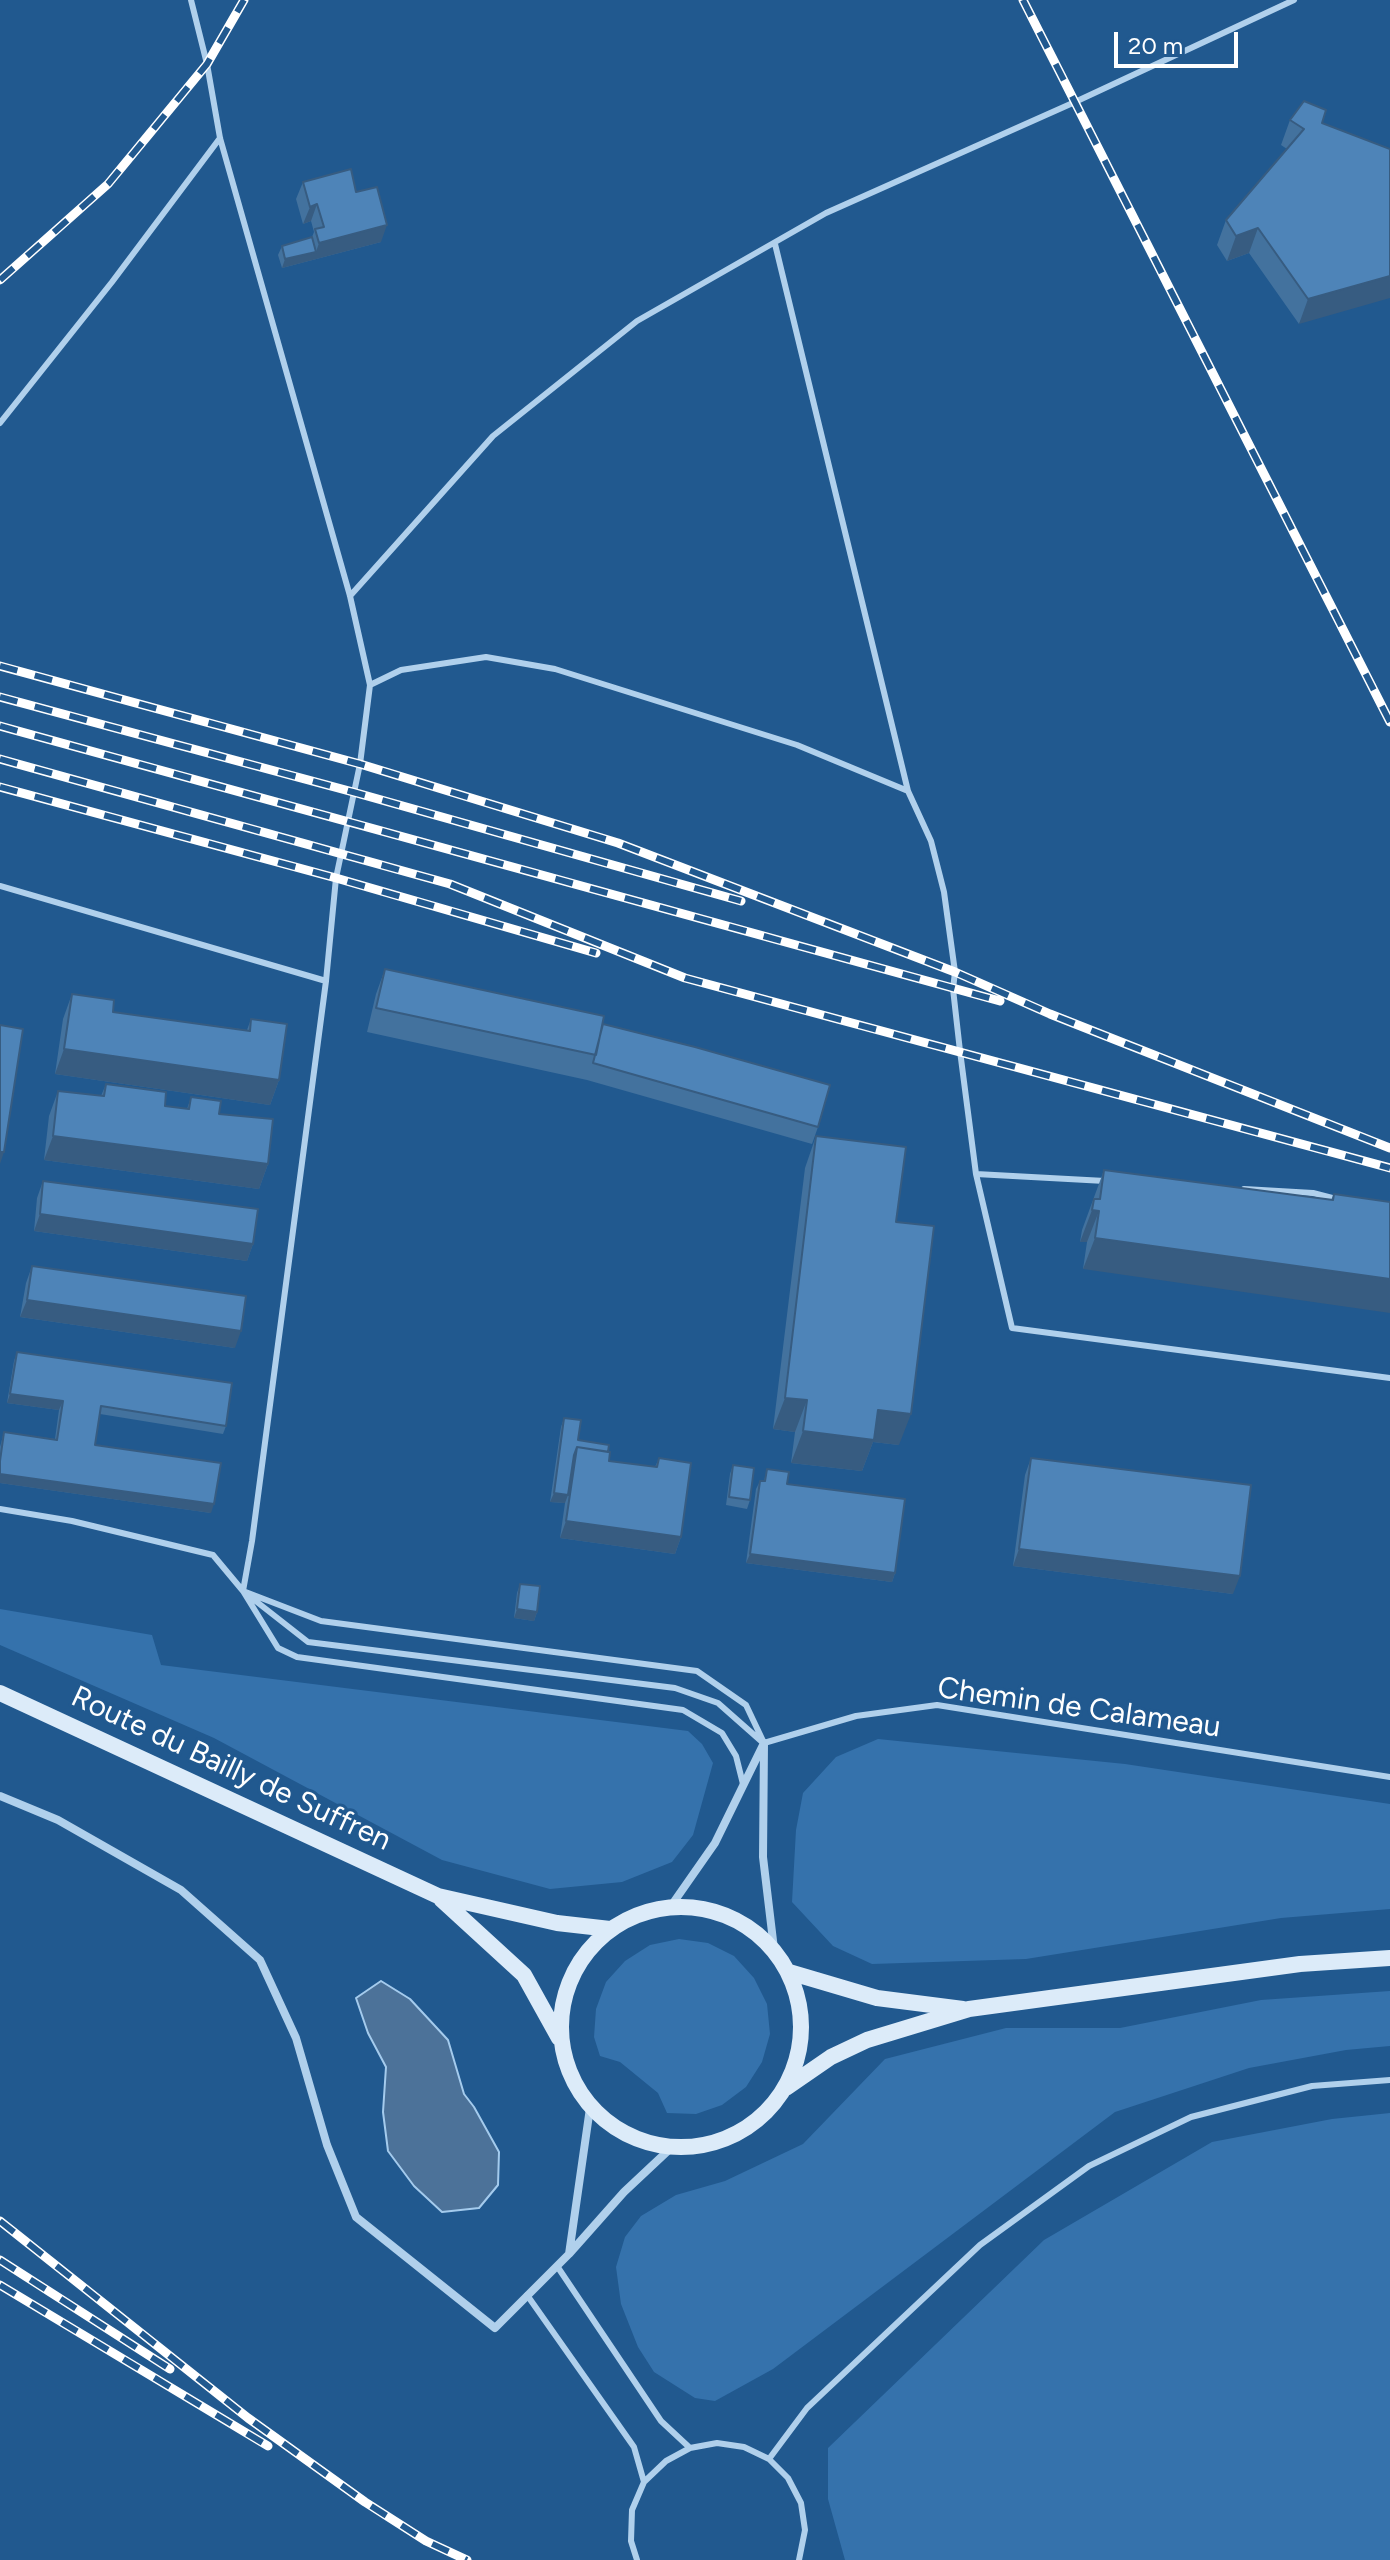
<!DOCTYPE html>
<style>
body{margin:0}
#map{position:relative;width:1390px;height:2560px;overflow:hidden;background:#21598f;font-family:Figtree,sans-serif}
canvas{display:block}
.scale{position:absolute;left:1114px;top:32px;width:124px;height:36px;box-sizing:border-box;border:4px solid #fff;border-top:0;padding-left:10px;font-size:24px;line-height:28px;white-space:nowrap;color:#fff;-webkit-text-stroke:6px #21598f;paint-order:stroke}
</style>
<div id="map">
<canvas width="1390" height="2560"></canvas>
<div class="scale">20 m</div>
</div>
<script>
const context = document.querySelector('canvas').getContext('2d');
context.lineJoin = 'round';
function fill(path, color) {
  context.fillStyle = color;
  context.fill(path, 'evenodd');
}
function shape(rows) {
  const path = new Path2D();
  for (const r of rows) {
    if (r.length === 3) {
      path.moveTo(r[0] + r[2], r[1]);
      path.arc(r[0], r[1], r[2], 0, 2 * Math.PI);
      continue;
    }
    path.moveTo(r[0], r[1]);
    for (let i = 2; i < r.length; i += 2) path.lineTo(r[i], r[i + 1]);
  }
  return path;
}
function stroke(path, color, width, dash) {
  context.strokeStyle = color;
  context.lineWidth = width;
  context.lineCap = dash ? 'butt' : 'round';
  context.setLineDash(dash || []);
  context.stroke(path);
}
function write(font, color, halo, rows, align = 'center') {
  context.font = font + ' Figtree,sans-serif';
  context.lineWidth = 6;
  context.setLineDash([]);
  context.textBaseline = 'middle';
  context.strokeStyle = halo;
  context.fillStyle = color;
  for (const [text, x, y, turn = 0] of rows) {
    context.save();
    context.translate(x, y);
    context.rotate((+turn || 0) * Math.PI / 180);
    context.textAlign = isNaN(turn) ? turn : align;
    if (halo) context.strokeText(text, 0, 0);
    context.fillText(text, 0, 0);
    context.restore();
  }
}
const green = shape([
 [0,1609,152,1635,161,1665,688,1731,702,1744,713,1763,693,1835,672,1862,622,1882,550,1889,442,1860,214,1738,0,1645],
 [878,1739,1125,1764,1390,1804,1390,1909,1281,1918,1026,1959,872,1964,833,1946,792,1902,796,1830,803,1793,836,1757],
 [679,1939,708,1943,734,1956,754,1978,767,2004,770,2034,762,2062,746,2087,722,2105,696,2114,667,2113,658,2093,620,2062,600,2056,594,2037,596,2009,606,1982,625,1961,650,1945],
 [1390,1991,1390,2046,1346,2050,1249,2068,1115,2112,773,2369,715,2401,695,2398,654,2372,638,2347,621,2304,616,2267,625,2237,641,2216,676,2195,725,2181,803,2144,885,2059,1006,2028,1120,2028,1261,2000],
 [1390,2113,1390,2560,845,2560,828,2499,828,2448,1044,2240,1212,2142,1332,2119]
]);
const water = shape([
 [381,1981,410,1999,448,2040,464,2094,474,2107,499,2152,498,2185,479,2208,442,2212,414,2186,388,2151,383,2112,386,2067,368,2033,356,1998,381,1981]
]);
const lane = shape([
 [191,0,207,64,220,138,350,596,370,685,360,764,336,878,326,981,252,1541,243,1591],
 [775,244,908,791,931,841,944,892,955,972,953,989,960,1051,976,1174,1105,1181],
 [0,423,112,282,220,138],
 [350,596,493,436,637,321,826,213,1075,102,1294,0],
 [370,685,401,670,486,657,555,669,797,745,908,791],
 [0,886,326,981],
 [976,1174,1012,1328,1390,1378],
 [1244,1189,1313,1193,1340,1200],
 [0,1509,72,1521,213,1555,243,1591,278,1648,297,1657,683,1710,722,1733,736,1756,743,1784],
 [243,1591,321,1621,697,1671,746,1705,764,1743],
 [248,1595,308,1642,675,1688,718,1703,761,1741],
 [764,1743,856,1716,937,1705,1390,1777],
 [557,2266,661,2421,690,2448],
 [527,2295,634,2447,644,2482],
 [769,2459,807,2408,980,2245,1089,2166,1191,2117,1312,2086,1390,2080],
 [637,2560,631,2541,632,2510,644,2482,666,2461,690,2448,717,2443,744,2447,769,2459,788,2478,801,2503,805,2530,799,2560]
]);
const street = shape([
 [0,1796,58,1820,181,1890,260,1960,296,2038,327,2145,356,2217,495,2328,569,2254],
 [671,1906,715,1843,764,1743,763,1857,774,1949],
 [590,2108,569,2254,624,2192,672,2147]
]);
const secondary = shape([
 [0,1693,438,1896,557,1923,610,1929],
 [441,1899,524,1975,559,2038],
 [681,2027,120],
 [789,1972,877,1998,963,2009],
 [786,2088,831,2057,867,2040,969,2009,1300,1964,1390,1958]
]);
const rail = shape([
 [1023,0,1390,722],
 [0,280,108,184,207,64,244,0],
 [0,666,360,764,618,843,955,972,1050,1014,1390,1148],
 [0,697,353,792,741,901],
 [0,726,1000,1001],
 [0,759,450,884,685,978,1390,1168],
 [0,787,336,878,596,953],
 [0,2221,248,2418,365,2502,426,2541,467,2560],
 [0,2260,170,2369],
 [0,2285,268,2446]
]);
const wall = shape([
 [1290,120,1322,123,1390,149,1299,324,1249,253,1227,261,1217,245,1226,220,1287,149,1281,145],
 [303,182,356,192,381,242,282,268,278,255,282,246,312,237,314,232,311,221,303,224,296,199],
 [385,969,603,1024,818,1127,812,1144,587,1080,367,1032,376,994],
 [72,994,113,1012,247,1030,251,1019,279,1080,270,1105,55,1074,63,1019],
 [106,1084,165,1106,187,1109,191,1097,219,1114,268,1164,259,1189,44,1160,49,1116,58,1091,101,1096],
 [816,1136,896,1222,899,1445,873,1442,862,1471,791,1463,795,1432,773,1429,805,1168],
 [1104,1170,1331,1200,1334,1194,1390,1202,1083,1269,1087,1242,1080,1242,1082,1230],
 [43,1181,253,1244,247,1261,34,1231,37,1198],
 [32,1266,235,1348,20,1317,26,1283],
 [17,1352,226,1426,223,1434,100,1414,95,1445,211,1513,0,1483,0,1447,4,1432,55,1439,59,1410,7,1403,14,1361],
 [564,1418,578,1440,608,1452,609,1461,655,1467,659,1458,681,1537,675,1554,560,1538,565,1503,550,1502,561,1427],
 [1031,1458,1233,1594,1013,1566,1025,1475],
 [733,1465,750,1500,747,1509,726,1505,730,1474],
 [767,1469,895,1573,892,1582,746,1563,756,1489,760,1481,764,1481],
 [520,1584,537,1612,534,1621,514,1618,517,1593]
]);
const shadedWall = shape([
 [317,204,311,221,303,224,310,207],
 [387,225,381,242,282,268,285,259,316,252,319,243],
 [1258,228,1249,253,1227,261,1236,236],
 [1390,276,1390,298,1299,324,1308,299],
 [64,1049,279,1080,270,1105,55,1074],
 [53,1136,268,1164,259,1189,44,1160],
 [0,1152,4,1152,0,1164],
 [1092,1210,1099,1211,1087,1242,1080,1242],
 [40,1214,253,1244,247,1261,34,1231],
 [1095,1238,1390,1279,1390,1313,1083,1269],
 [27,1300,241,1331,235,1348,20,1317],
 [10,1394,63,1401,59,1410,7,1403],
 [785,1398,807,1400,795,1432,773,1429],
 [878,1410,911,1414,899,1445,873,1442,862,1471,791,1463,803,1431],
 [0,1474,214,1504,211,1513,0,1483],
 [554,1493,568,1495,565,1503,550,1502],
 [566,1521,681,1537,675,1554,560,1538],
 [1019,1549,1240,1576,1233,1594,1013,1566],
 [750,1554,895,1573,892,1582,746,1563],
 [517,1609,537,1612,534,1621,514,1618]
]);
const building = shape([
 [1304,101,1326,110,1322,123,1390,149,1390,276,1308,299,1258,228,1236,236,1226,220,1304,129,1290,120,1304,101],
 [351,169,356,192,377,187,387,225,319,243,315,229,324,227,317,204,310,207,303,182,351,169],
 [312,237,316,252,285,259,282,246,312,237],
 [385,969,604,1016,596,1055,376,1008,385,969],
 [72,994,114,1000,113,1012,250,1031,251,1019,287,1024,279,1080,64,1049,72,994],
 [603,1024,695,1047,830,1085,818,1127,593,1063,603,1024],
 [0,1025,23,1029,4,1152,0,1152,0,1025],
 [106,1084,166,1092,165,1106,189,1109,191,1097,221,1101,219,1114,273,1119,268,1164,53,1136,58,1091,104,1096,106,1084],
 [816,1136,906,1147,896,1222,934,1226,911,1414,878,1410,874,1440,803,1431,807,1400,785,1398,816,1136],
 [1104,1170,1333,1200,1334,1194,1390,1202,1390,1279,1095,1238,1099,1211,1092,1210,1094,1199,1100,1199,1104,1170],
 [43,1181,258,1209,253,1244,40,1214,43,1181],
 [32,1266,246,1296,241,1331,27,1300,32,1266],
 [17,1352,232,1383,226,1426,101,1406,95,1445,221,1463,214,1504,0,1474,0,1461,4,1432,57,1440,63,1401,10,1394,17,1352],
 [564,1418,581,1420,578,1440,609,1445,608,1452,577,1447,574,1455,568,1495,554,1493,564,1418],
 [577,1447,610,1452,609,1461,657,1467,659,1458,691,1463,681,1537,566,1521,577,1447],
 [1031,1458,1251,1485,1240,1576,1019,1549,1031,1458],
 [733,1465,754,1468,750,1500,729,1497,733,1465],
 [767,1469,789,1472,787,1484,905,1499,895,1573,750,1554,760,1481,765,1481,767,1469],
 [520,1584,540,1586,537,1612,517,1609,520,1584]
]);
const streetNames = [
 ["Chemin de Calameau",1079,1708,8],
 ["Route du Bailly de Suffren",231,1769,25]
];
fill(green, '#3572ac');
fill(water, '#4c7299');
stroke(water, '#a4cbed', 2);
stroke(lane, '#b0d0ec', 6);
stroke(street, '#b0d0ec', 8);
stroke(secondary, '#dcebf9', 16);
stroke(rail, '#fff', 9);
stroke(rail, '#21598f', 6, [18]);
fill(wall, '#43729e');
fill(shadedWall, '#375c81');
fill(building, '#4e84b8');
stroke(building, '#375c81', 2);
write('30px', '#fff', '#21598f', streetNames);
</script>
